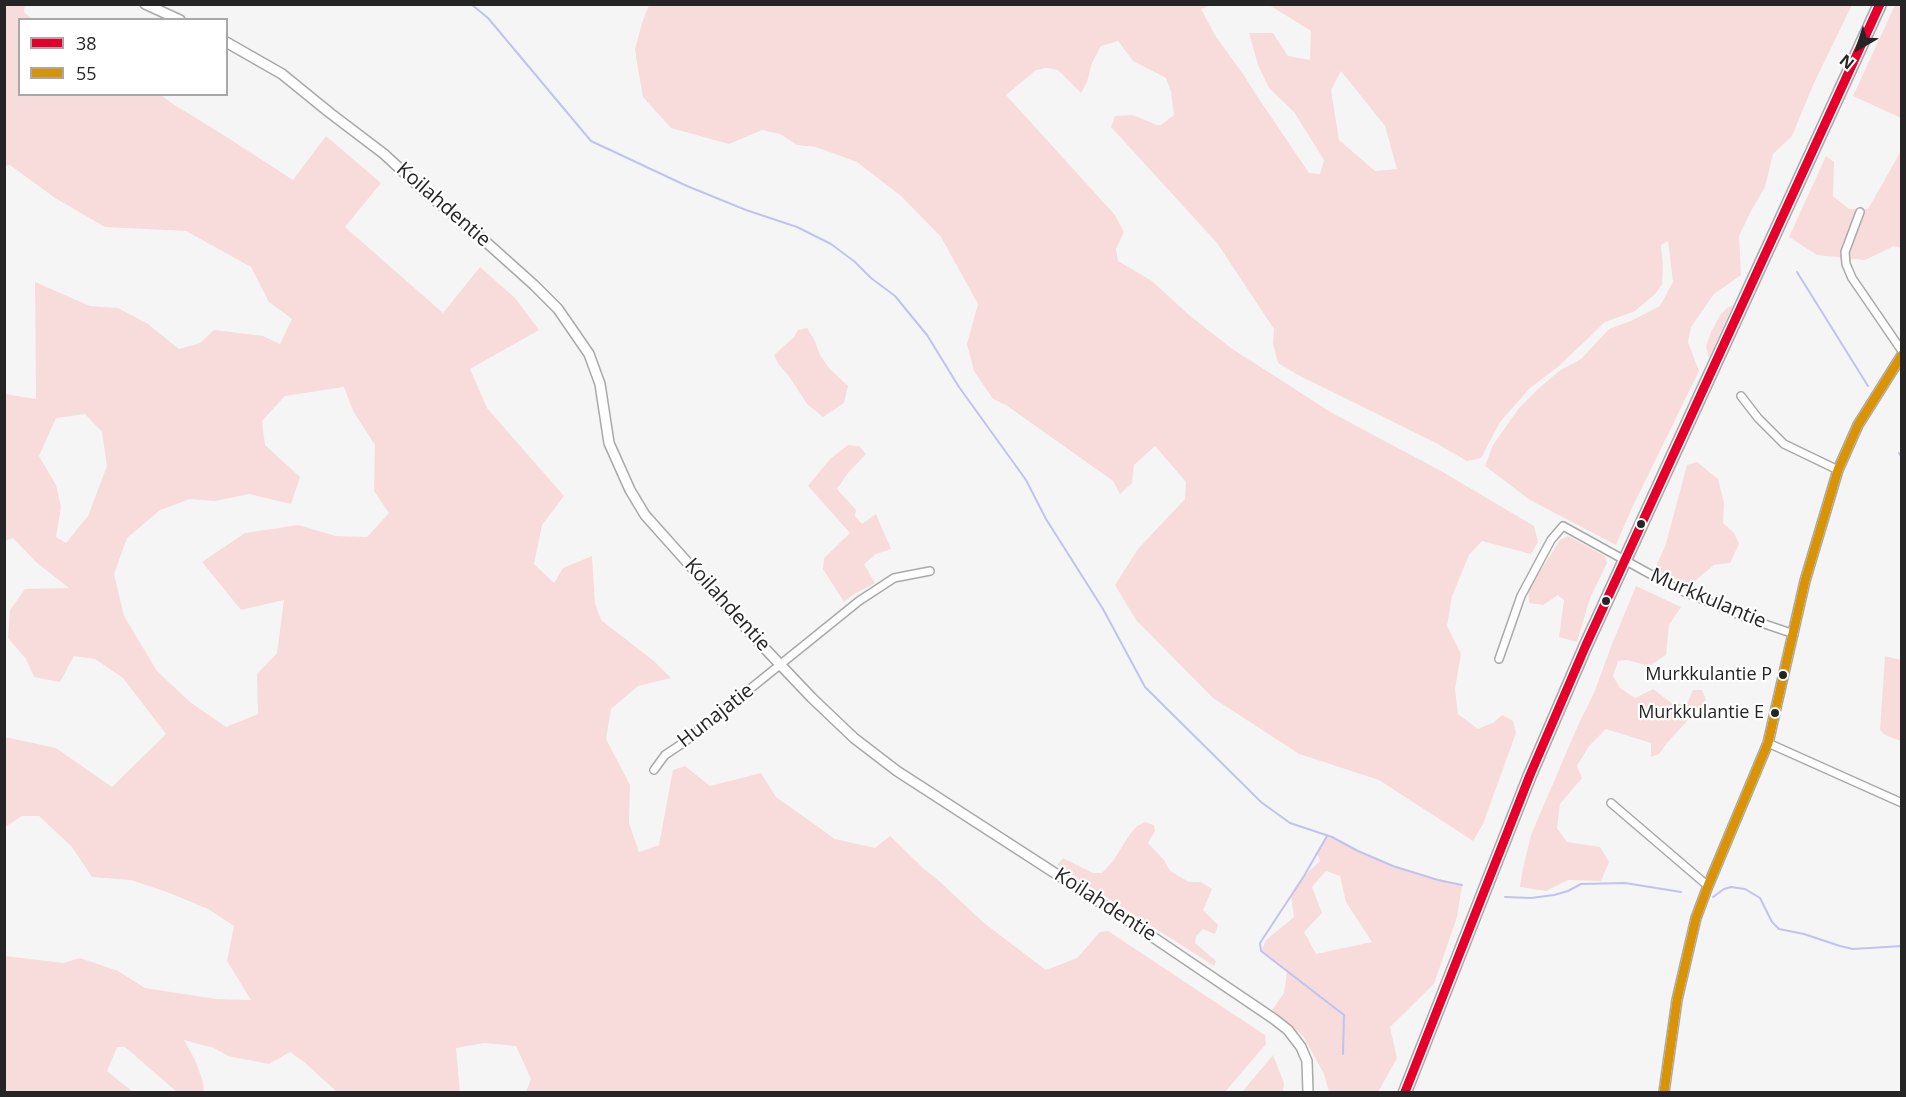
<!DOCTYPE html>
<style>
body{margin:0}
#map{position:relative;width:1906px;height:1097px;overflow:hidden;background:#f6f5f6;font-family:"Open Sans",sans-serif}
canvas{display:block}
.frame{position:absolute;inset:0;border:6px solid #262526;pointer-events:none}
.legend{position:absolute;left:18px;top:18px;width:210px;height:78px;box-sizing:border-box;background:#fff;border:2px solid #a8a8a8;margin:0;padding:8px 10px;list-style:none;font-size:18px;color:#262526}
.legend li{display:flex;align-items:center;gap:12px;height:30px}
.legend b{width:30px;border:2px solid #a8a8a8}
.north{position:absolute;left:1828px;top:18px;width:60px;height:60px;-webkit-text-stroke:4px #fff;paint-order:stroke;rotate:219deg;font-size:16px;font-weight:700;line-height:24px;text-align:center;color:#262526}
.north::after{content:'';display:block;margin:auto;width:21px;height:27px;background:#262526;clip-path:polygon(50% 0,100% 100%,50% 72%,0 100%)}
</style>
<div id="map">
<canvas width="1906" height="1097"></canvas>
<div class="frame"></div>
<ul class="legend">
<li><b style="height:8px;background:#e4002b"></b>38</li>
<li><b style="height:8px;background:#d89306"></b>55</li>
</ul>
<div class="north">N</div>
</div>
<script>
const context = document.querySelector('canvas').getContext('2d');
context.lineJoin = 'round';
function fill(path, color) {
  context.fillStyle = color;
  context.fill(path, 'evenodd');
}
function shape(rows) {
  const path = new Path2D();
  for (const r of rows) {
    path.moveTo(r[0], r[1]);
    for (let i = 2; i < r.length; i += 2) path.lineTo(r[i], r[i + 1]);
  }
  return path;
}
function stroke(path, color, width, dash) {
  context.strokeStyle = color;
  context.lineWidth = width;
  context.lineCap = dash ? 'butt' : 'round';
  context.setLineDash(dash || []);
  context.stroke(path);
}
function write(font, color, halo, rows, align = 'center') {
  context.font = font + ' "Open Sans",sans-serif';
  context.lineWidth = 4.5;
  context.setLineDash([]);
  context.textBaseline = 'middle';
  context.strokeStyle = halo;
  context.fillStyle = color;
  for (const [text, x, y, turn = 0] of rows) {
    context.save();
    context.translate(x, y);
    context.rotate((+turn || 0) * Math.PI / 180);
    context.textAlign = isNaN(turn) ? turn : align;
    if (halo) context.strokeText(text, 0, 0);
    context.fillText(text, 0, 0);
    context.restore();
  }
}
const green = shape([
 [25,4,24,12,32,19,20,20,20,94,161,95,173,104,222,134,293,180,326,136,381,183,345,227,443,313,480,267,515,298,539,330,470,369,487,408,564,496,542,525,534,564,554,583,563,568,592,556,595,603,601,620,655,662,671,678,638,686,611,709,606,739,630,785,629,823,639,852,659,845,673,770,685,766,710,786,761,773,776,797,835,839,875,848,890,836,924,869,939,881,984,923,1046,970,1077,958,1100,932,1108,931,1265,1035,1266,1044,1225,1092,526,1092,531,1079,516,1046,484,1043,456,1048,460,1092,337,1092,304,1062,290,1052,269,1064,228,1056,214,1048,184,1040,195,1060,203,1082,204,1092,177,1092,125,1047,117,1047,107,1071,133,1092,5,1092,5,956,63,963,80,958,118,971,145,988,216,999,251,1000,227,961,234,926,208,909,167,892,131,880,92,877,72,847,39,816,22,816,5,827,5,737,56,748,112,787,166,734,123,678,95,659,74,656,60,682,34,677,26,659,8,638,10,610,25,589,69,588,37,563,13,538,5,541,5,394,36,399,35,282,90,306,118,308,148,324,179,349,200,343,214,330,263,336,280,344,292,319,269,302,251,267,186,231,105,227,55,198,10,165,5,166,5,5],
 [344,387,353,411,375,445,374,491,389,513,367,537,336,536,298,525,245,533,202,562,241,610,284,600,277,653,257,674,258,714,226,727,190,702,157,671,124,616,114,574,127,538,160,510,190,499,215,501,249,494,291,504,300,477,265,445,262,421,285,396],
 [85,414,102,432,107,466,88,516,66,543,56,537,61,507,56,485,39,456,56,418],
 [649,5,1212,5,1201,9,1215,35,1245,77,1257,96,1309,173,1320,174,1324,160,1294,112,1269,88,1258,65,1249,33,1273,33,1288,56,1310,60,1311,31,1269,5,1852,5,1814,83,1792,136,1773,154,1765,187,1751,211,1739,236,1741,275,1714,294,1691,327,1688,342,1699,371,1631,510,1616,545,1530,500,1485,466,1493,445,1519,408,1537,390,1559,371,1581,359,1609,329,1631,321,1660,306,1673,282,1668,241,1661,245,1663,267,1662,284,1655,294,1635,311,1605,322,1559,366,1530,388,1500,422,1481,458,1467,461,1434,442,1298,375,1278,363,1273,344,1274,329,1217,243,1111,127,1115,116,1133,115,1157,125,1161,125,1174,115,1171,92,1166,78,1133,61,1118,41,1101,46,1092,63,1087,82,1081,93,1058,70,1046,68,1036,70,1006,95,1115,215,1124,232,1116,249,1118,261,1152,281,1189,315,1231,348,1332,413,1441,471,1534,526,1538,542,1531,554,1482,541,1469,555,1452,596,1447,626,1461,654,1455,689,1458,714,1478,729,1494,722,1502,715,1513,721,1516,733,1483,824,1473,841,1379,780,1299,754,1213,698,1136,620,1115,585,1138,549,1185,499,1186,482,1155,446,1134,465,1132,483,1120,494,1113,481,1006,405,993,399,974,371,967,344,978,304,941,237,901,196,857,162,816,147,797,145,780,134,762,130,729,144,671,128,643,97,637,63,635,49,642,23],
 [1341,71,1385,126,1397,169,1375,171,1339,140,1331,90],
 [1895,5,1901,5,1901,118,1853,96],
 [1901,151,1901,248,1894,246,1865,260,1817,255,1789,237,1826,156,1834,162,1833,196,1849,209,1868,209],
 [1733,305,1709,358,1706,346,1711,332,1720,315,1727,308],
 [807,328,815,341,820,355,829,368,848,386,844,403,823,417,807,404,788,375,778,364,774,355,794,337,798,330],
 [848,445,859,446,866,454,848,473,837,489,856,510,855,516,862,524,876,514,891,549,876,554,864,564,875,583,854,594,844,602,823,569,824,558,850,533,808,486,830,459],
 [1697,462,1718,479,1724,503,1723,523,1734,533,1739,544,1730,563,1714,565,1690,585,1662,574,1655,568,1665,547,1687,465],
 [1568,536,1605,556,1607,563,1590,598,1577,642,1559,637,1564,600,1558,595,1543,605,1529,603,1528,590,1560,540],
 [1636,586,1681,607,1669,625,1666,655,1649,666,1627,660,1618,661,1613,676,1620,688,1635,698,1653,689,1673,704,1687,704,1693,690,1702,690,1706,700,1667,743,1659,754,1651,757,1651,743,1606,729,1589,746,1577,766,1582,778,1560,804,1557,828,1567,842,1600,847,1609,862,1601,881,1568,880,1546,891,1520,887,1523,868,1531,835,1579,723,1594,693,1612,644],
 [1885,656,1901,660,1901,741,1885,735,1880,730],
 [1145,822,1154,825,1155,831,1148,843,1164,860,1170,871,1189,882,1201,882,1212,889,1203,910,1218,925,1215,934,1203,929,1196,936,1195,943,1216,961,1214,966,1059,867,1058,864,1063,858,1093,873,1102,873,1113,861,1130,834,1137,826],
 [1327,836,1393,866,1438,880,1462,885,1457,917,1434,984,1390,1027,1397,1058,1378,1092,1329,1092,1324,1074,1303,1036,1272,1010,1284,993,1287,972,1261,951,1266,940,1294,917,1291,896,1304,876,1320,861,1317,853],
 [1326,871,1340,876,1346,902,1372,942,1316,954,1304,932,1322,913,1312,887],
 [1273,1055,1284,1083,1283,1092,1242,1092]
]);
const stream = shape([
 [471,4,488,18,591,141,687,186,746,210,797,227,831,244,855,262,871,278,895,296,927,335,959,387,1026,480,1046,519,1103,609,1145,687,1261,802,1290,823,1332,837,1358,851,1393,866,1438,880,1462,885],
 [1797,272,1868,386],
 [1899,453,1902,458],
 [1327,836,1304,876,1260,943,1261,951,1344,1015,1343,1054],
 [1505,897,1531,898,1554,895,1568,891,1581,884,1625,883,1681,892],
 [1713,897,1724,889,1731,887,1745,889,1760,898,1772,922,1779,929,1804,934,1840,946,1853,949,1902,946]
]);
const street = shape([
 [1860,212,1845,252,1846,264,1852,278,1902,351],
 [1741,396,1758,418,1784,444,1838,470],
 [1499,659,1521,596,1551,540,1563,526,1677,589,1744,617,1794,634],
 [1768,743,1902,803],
 [654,770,665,755,683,743,859,601,894,578,930,571],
 [1611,803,1708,886]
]);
const secondary = shape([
 [145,4,180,20],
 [226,42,282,74,330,113,384,154,425,192,476,233,534,285,558,309,589,354,600,384,609,443,630,490,645,515,753,636,812,698,854,738,897,771,1135,925,1274,1019,1288,1030,1301,1047,1307,1061,1308,1092],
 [1664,1092,1677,1000,1696,918,1708,886,1768,743,1805,581,1838,470,1858,425,1902,355]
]);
const highway = shape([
 [1405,1092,1530,775,1586,645,1880,4]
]);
const bus1 = shape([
 [1405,1092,1530,775,1586,645,1880,4]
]);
const bus2 = shape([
 [1664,1092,1677,1000,1696,918,1708,886,1768,743,1805,581,1838,470,1858,425,1902,355]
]);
const markers = [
 [1641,524,5,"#262526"],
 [1606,601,5,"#262526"],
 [1783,675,5,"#262526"],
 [1775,713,5,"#262526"]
];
const busNames = [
 ["Murkkulantie P",1772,675],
 ["Murkkulantie E",1764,713]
];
const streetNames = [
 ["Koilahdentie",443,205,41],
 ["Murkkulantie",1708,599,23],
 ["Koilahdentie",727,605,48],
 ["Hunajatie",716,716,-38],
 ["Koilahdentie",1105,905,33]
];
fill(green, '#f8dcdb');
stroke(stream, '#c0c3ee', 2);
stroke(street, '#aaa9aa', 10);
stroke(secondary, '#aaa9aa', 12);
stroke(highway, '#aaa9aa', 15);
stroke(street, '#fefefe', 7);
stroke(secondary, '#fefefe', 9);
stroke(highway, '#fefefe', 12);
stroke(bus1, '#e4002b', 9);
stroke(bus2, '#d89306', 9);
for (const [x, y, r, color] of markers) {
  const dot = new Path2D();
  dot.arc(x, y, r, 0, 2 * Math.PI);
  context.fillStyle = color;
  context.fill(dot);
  stroke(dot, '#fff', 2);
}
write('18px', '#262526', '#fff', busNames, 'right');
write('20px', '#262526', '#fff', streetNames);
</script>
